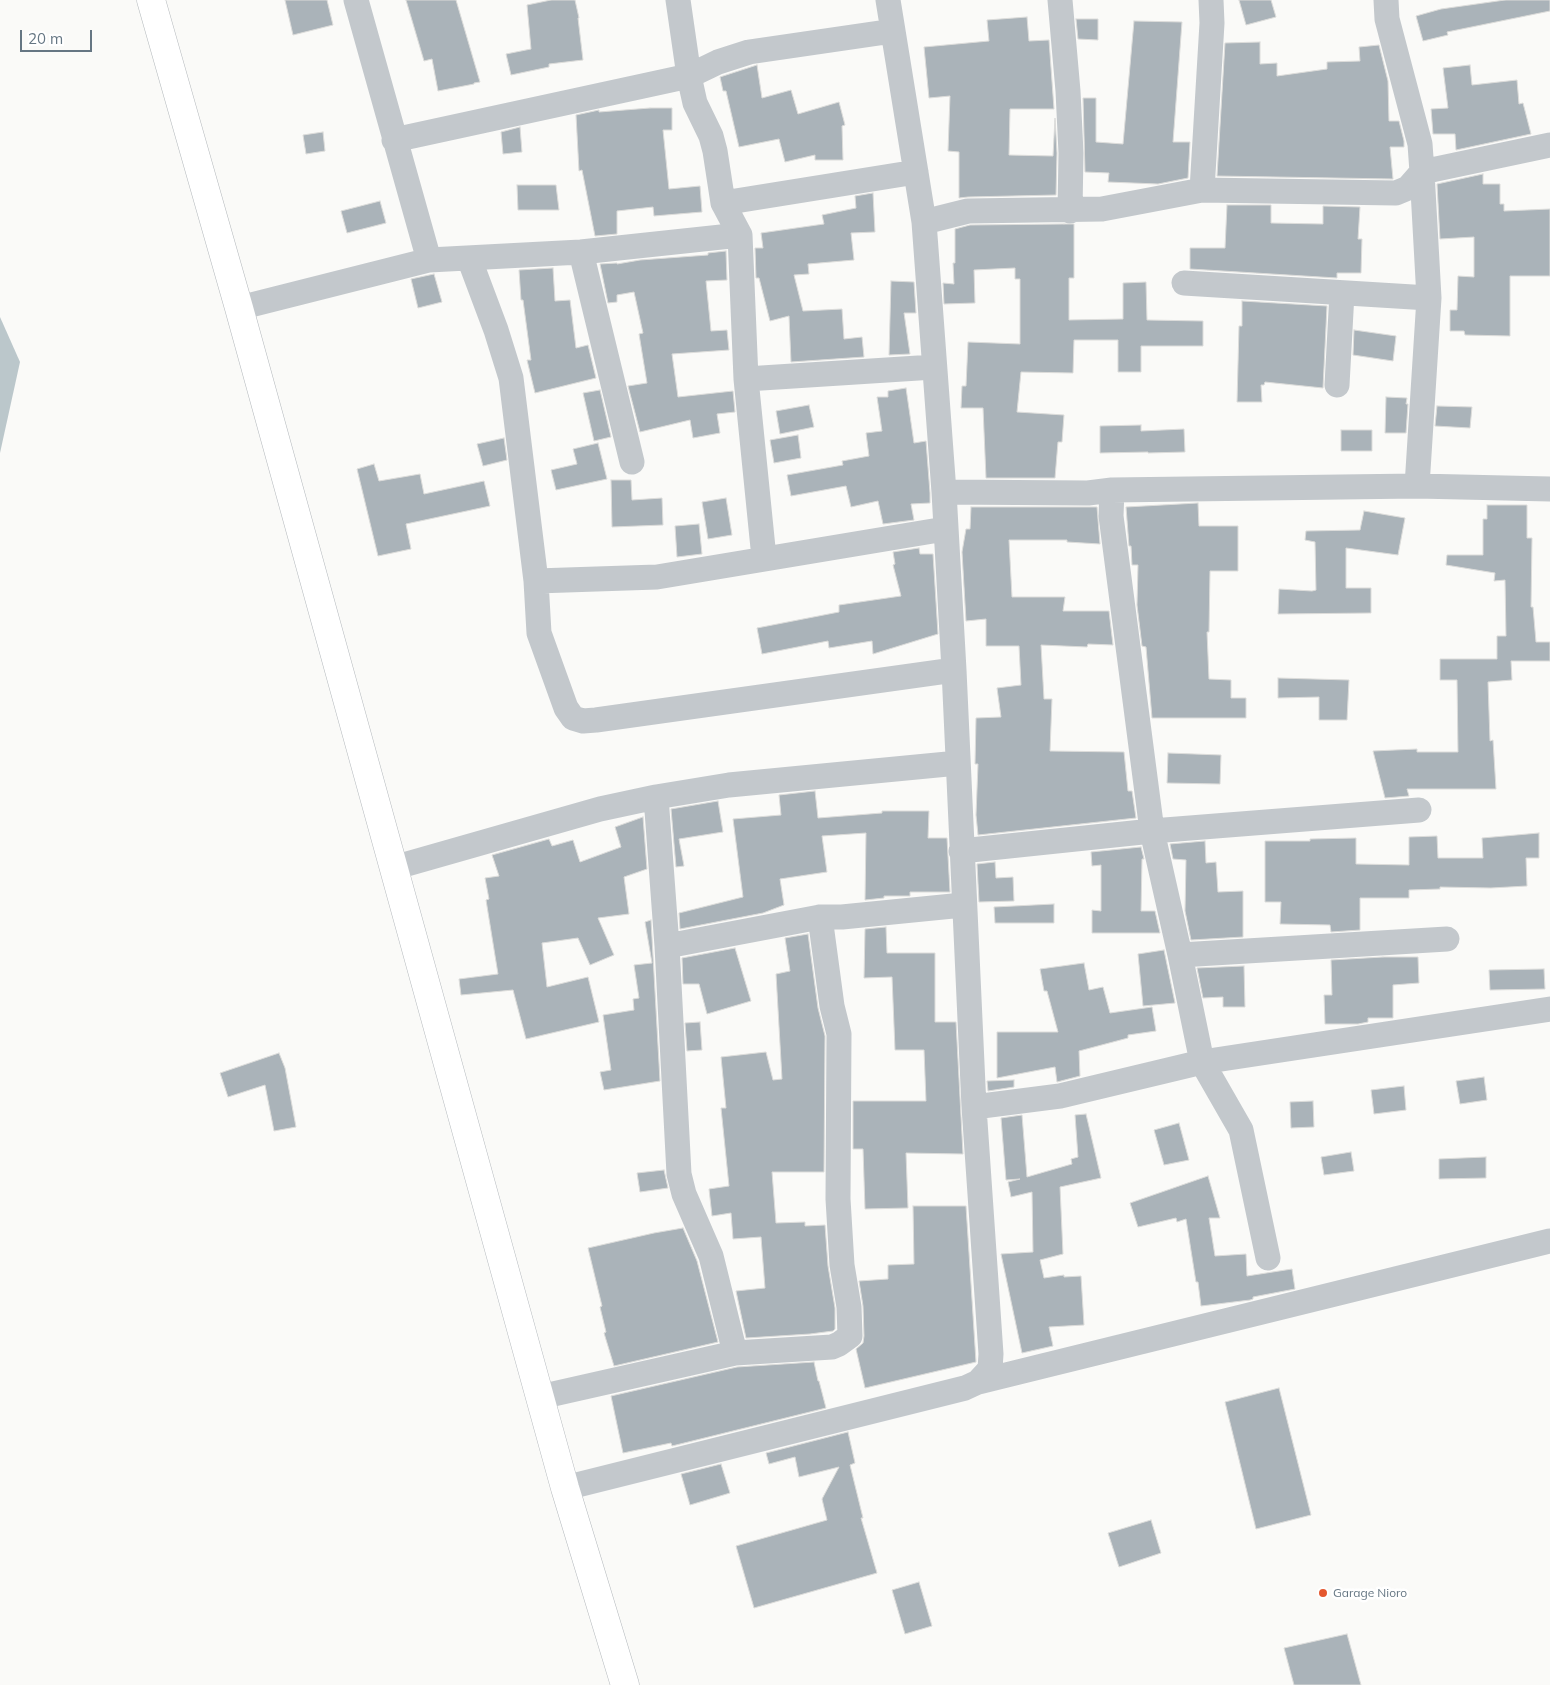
<!DOCTYPE html>
<style>
body{margin:0}
#map{position:relative;width:1550px;height:1685px;overflow:hidden;background:#fafaf8;font-family:Mulish,sans-serif}
canvas{display:block}
.scale{position:absolute;left:20px;top:30px;width:72px;height:22px;box-sizing:border-box;border:2px solid #657683;border-top:0;padding-left:6px;font-size:15px;line-height:18px;white-space:nowrap;color:#657683;-webkit-text-stroke:4px #fff;paint-order:stroke}
</style>
<div id="map">
<canvas width="1550" height="1685"></canvas>
<div class="scale">20 m</div>
</div>
<script>
const context = document.querySelector('canvas').getContext('2d');
context.lineJoin = 'round';
function fill(path, color) {
  context.fillStyle = color;
  context.fill(path, 'evenodd');
}
function shape(rows) {
  const path = new Path2D();
  for (const r of rows) {
    path.moveTo(r[0], r[1]);
    for (let i = 2; i < r.length; i += 2) path.lineTo(r[i], r[i + 1]);
  }
  return path;
}
function stroke(path, color, width, dash) {
  context.strokeStyle = color;
  context.lineWidth = width;
  context.lineCap = dash ? 'butt' : 'round';
  context.setLineDash(dash || []);
  context.stroke(path);
}
function write(font, color, halo, rows, align = 'center') {
  context.font = font + ' Mulish,sans-serif';
  context.lineWidth = 5;
  context.setLineDash([]);
  context.textBaseline = 'middle';
  context.strokeStyle = halo;
  context.fillStyle = color;
  for (const [text, x, y, turn = 0] of rows) {
    context.save();
    context.translate(x, y);
    context.rotate((+turn || 0) * Math.PI / 180);
    context.textAlign = isNaN(turn) ? turn : align;
    if (halo) context.strokeText(text, 0, 0);
    context.fillText(text, 0, 0);
    context.restore();
  }
}
const water = shape([
 [0,317,20,362,0,453]
]);
const building = shape([
 [285,0,327,0,333,25,293,35,285,0],
 [406,0,456,0,480,82,474,83,474,84,438,91,432,59,424,61,406,0],
 [551,0,575,0,579,18,578,18,583,60,549,64,549,67,511,75,506,54,531,49,527,5,551,0],
 [1239,0,1271,0,1276,17,1246,25,1239,0],
 [1505,0,1550,0,1550,11,1447,32,1448,35,1423,41,1416,16,1441,9,1505,0],
 [1027,17,1029,41,1049,40,1054,109,1010,109,1009,155,1053,156,1055,118,1057,153,1056,195,968,197,959,198,959,152,948,151,950,96,929,98,924,47,989,41,987,20,1027,17],
 [1076,19,1098,19,1098,40,1078,39,1076,19],
 [1134,21,1182,22,1173,142,1190,142,1188,178,1158,184,1108,182,1109,173,1085,172,1083,98,1096,98,1096,142,1123,144,1134,21],
 [1260,42,1260,64,1277,63,1277,76,1327,69,1327,62,1360,61,1359,47,1379,45,1388,81,1389,121,1399,121,1404,141,1404,147,1390,147,1393,179,1217,176,1225,43,1260,42],
 [757,65,762,98,791,90,798,114,839,102,845,125,842,126,843,160,815,160,815,155,785,162,779,139,739,147,726,91,723,91,720,77,757,65],
 [1470,65,1472,85,1517,80,1519,104,1523,103,1531,134,1456,150,1455,134,1433,134,1431,109,1448,108,1443,68,1470,65],
 [650,108,672,108,672,130,663,130,669,189,700,186,702,212,654,216,653,207,617,211,617,234,595,236,582,170,579,171,576,115,599,110,599,112,650,108],
 [520,127,522,152,503,154,501,132,520,127],
 [323,132,325,151,306,154,303,135,323,132],
 [1483,174,1483,184,1500,184,1500,204,1504,204,1504,211,1550,209,1550,276,1510,276,1510,336,1465,335,1464,331,1450,331,1450,310,1457,310,1458,276,1474,277,1474,237,1440,239,1437,184,1483,174],
 [517,185,556,185,559,210,518,210,517,185],
 [873,193,875,232,851,233,854,260,808,264,809,274,794,275,803,311,842,309,844,339,862,337,864,357,791,362,789,316,770,321,759,278,756,278,755,248,763,248,761,233,824,224,822,215,856,208,855,196,873,193],
 [380,201,386,223,347,233,341,211,380,201],
 [1227,205,1271,205,1271,223,1323,224,1323,206,1360,207,1358,239,1362,239,1361,273,1337,273,1337,278,1190,269,1190,248,1225,248,1227,205],
 [1064,224,1074,224,1074,278,1069,278,1069,320,1123,319,1123,283,1146,282,1147,320,1203,321,1203,346,1141,346,1141,372,1118,372,1118,340,1074,340,1073,373,1021,372,1017,412,1064,415,1062,442,1058,442,1055,478,986,478,983,408,961,408,962,386,966,386,968,342,1020,344,1020,279,1015,279,1015,268,974,270,975,303,944,304,943,283,954,284,953,263,955,263,955,229,970,225,1064,224],
 [726,251,727,280,706,281,711,331,727,330,729,350,672,354,678,397,733,391,735,412,717,414,720,433,693,438,690,420,640,432,628,386,647,383,639,334,643,333,634,292,617,295,617,302,608,303,600,264,617,263,617,264,640,260,708,255,708,253,726,251],
 [553,268,555,301,570,300,576,348,588,345,596,378,535,393,527,360,531,360,523,300,521,300,519,270,553,268],
 [434,274,442,302,418,308,411,279,434,274],
 [891,281,914,282,916,313,904,313,910,354,889,355,891,281],
 [1242,301,1327,306,1323,388,1265,382,1264,385,1261,385,1262,402,1237,402,1239,326,1242,326,1242,301],
 [1354,330,1396,336,1393,361,1353,355,1354,330],
 [906,388,914,443,926,441,930,493,930,503,911,504,914,520,883,524,878,501,851,507,846,486,791,496,787,475,843,465,842,461,869,456,866,433,882,431,877,397,888,397,888,391,906,388],
 [600,390,611,437,594,441,583,393,600,390],
 [1386,397,1407,398,1406,404,1408,404,1406,433,1385,433,1386,397],
 [809,405,814,427,780,434,776,411,809,405],
 [1437,406,1472,407,1470,428,1435,426,1437,406],
 [1141,425,1141,431,1184,429,1185,452,1148,453,1148,452,1100,453,1100,426,1141,425],
 [1341,430,1372,430,1372,451,1341,451,1341,430],
 [798,435,801,458,774,463,770,440,798,435],
 [504,438,507,460,483,466,477,444,504,438],
 [598,443,607,479,556,490,551,470,577,464,573,449,598,443],
 [374,464,379,481,420,474,424,494,484,481,490,506,406,524,411,549,378,556,357,469,374,464],
 [611,480,631,480,632,500,662,498,663,525,612,527,611,480],
 [726,498,732,535,708,539,702,502,726,498],
 [1198,503,1199,526,1238,526,1238,571,1210,571,1209,632,1207,632,1209,679,1231,680,1231,698,1246,698,1246,718,1152,718,1146,647,1142,646,1137,605,1138,565,1132,565,1131,546,1129,546,1126,507,1198,503],
 [1487,505,1527,505,1527,538,1532,538,1532,540,1531,607,1533,607,1536,642,1550,642,1550,661,1511,661,1512,680,1488,682,1490,741,1493,740,1496,789,1407,789,1409,796,1385,798,1373,751,1417,749,1417,752,1458,752,1457,680,1440,680,1440,659,1497,659,1497,636,1506,636,1505,580,1494,581,1495,573,1446,565,1447,555,1483,555,1483,519,1487,519,1487,505],
 [971,507,1097,507,1100,544,1067,542,1067,540,1009,540,1012,597,1065,597,1063,611,1109,611,1113,645,1088,644,1087,647,1041,645,1044,699,1052,699,1050,751,1124,752,1128,791,1132,791,1136,818,978,835,976,815,978,764,975,764,976,718,1001,717,997,688,1021,685,1019,646,986,646,986,619,966,621,962,552,966,529,970,529,971,507],
 [1364,511,1405,518,1398,555,1346,548,1346,588,1371,588,1371,613,1278,614,1279,589,1312,591,1316,590,1315,542,1305,540,1306,531,1360,530,1364,511],
 [699,524,702,554,677,557,675,526,699,524],
 [919,548,920,554,933,554,938,634,873,654,872,641,829,648,828,641,762,654,757,628,839,612,839,605,901,596,893,565,895,564,893,552,919,548],
 [1278,678,1349,680,1347,720,1319,720,1319,697,1278,698,1278,678],
 [1168,753,1221,755,1220,784,1167,783,1168,753],
 [815,791,818,818,882,813,882,811,929,811,928,838,947,838,950,892,910,892,910,896,884,896,884,898,865,900,866,833,822,836,827,872,780,879,784,905,763,913,680,929,679,913,743,897,733,819,781,815,779,795,815,791],
 [718,801,723,832,679,839,684,866,676,867,671,809,718,801],
 [643,817,647,869,624,877,629,914,598,918,614,955,590,965,578,938,542,943,547,987,588,977,599,1022,526,1039,513,990,461,995,459,979,498,974,486,900,489,899,485,878,499,876,492,855,549,839,552,846,573,840,580,862,621,847,615,827,643,817],
 [1539,833,1539,858,1526,858,1527,886,1491,888,1440,887,1440,889,1409,890,1409,898,1360,898,1360,930,1331,932,1330,925,1280,924,1281,902,1265,902,1265,841,1310,841,1310,839,1356,838,1356,864,1409,865,1409,837,1437,836,1438,858,1483,858,1482,838,1539,833],
 [1205,841,1206,863,1216,862,1218,892,1243,891,1243,937,1191,940,1185,911,1186,860,1173,859,1170,844,1205,841],
 [1141,847,1144,859,1142,859,1141,911,1155,911,1160,933,1092,933,1092,910,1101,911,1101,865,1092,866,1091,852,1141,847],
 [995,862,996,878,1013,877,1014,901,979,902,977,864,995,862],
 [1054,904,1054,923,995,923,994,907,1054,904],
 [651,920,660,1081,604,1090,600,1072,611,1070,603,1015,634,1010,633,999,639,998,634,965,652,963,645,922,651,920],
 [886,927,887,953,935,953,935,1022,956,1022,963,1154,906,1153,908,1208,865,1209,863,1149,853,1149,853,1101,926,1101,924,1050,895,1050,892,977,864,978,865,929,886,927],
 [808,934,818,1008,825,1036,824,1172,772,1172,776,1223,805,1222,805,1226,825,1225,828,1266,835,1308,835,1329,833,1331,810,1334,746,1338,736,1291,765,1288,761,1237,733,1239,731,1213,712,1216,709,1189,729,1186,721,1108,726,1108,721,1057,766,1052,773,1080,782,1079,776,974,790,971,785,938,808,934],
 [735,948,751,1001,707,1014,699,984,683,984,682,958,735,948],
 [1164,950,1175,1003,1143,1006,1138,954,1164,950],
 [1383,957,1418,957,1419,983,1393,985,1393,1018,1368,1018,1368,1022,1358,1024,1325,1024,1324,995,1332,995,1331,960,1383,957],
 [1084,963,1089,990,1103,987,1110,1013,1152,1007,1156,1031,1128,1035,1128,1038,1079,1051,1080,1076,1057,1082,1055,1067,997,1078,997,1032,1058,1032,1047,991,1044,991,1040,969,1084,963],
 [1244,966,1245,1007,1223,1007,1223,997,1203,998,1197,968,1244,966],
 [1544,969,1545,989,1490,990,1489,970,1544,969],
 [700,1022,702,1050,687,1051,685,1023,700,1022],
 [279,1053,285,1068,296,1127,274,1131,265,1085,228,1097,220,1073,279,1053],
 [1484,1077,1487,1100,1460,1104,1456,1081,1484,1077],
 [1014,1080,1014,1087,988,1091,987,1081,1014,1080],
 [1404,1086,1406,1110,1374,1114,1371,1090,1404,1086],
 [1313,1101,1314,1127,1291,1128,1290,1102,1313,1101],
 [1086,1114,1101,1178,1060,1187,1063,1254,1040,1260,1044,1278,1064,1275,1064,1277,1081,1276,1084,1325,1049,1327,1053,1346,1022,1353,1001,1254,1033,1252,1032,1192,1011,1197,1008,1182,1020,1179,1006,1180,1001,1118,1022,1115,1027,1177,1072,1164,1071,1159,1078,1157,1075,1115,1086,1114],
 [1179,1123,1189,1160,1164,1165,1154,1130,1179,1123],
 [1351,1152,1354,1171,1324,1175,1321,1157,1351,1152],
 [1486,1157,1486,1178,1439,1179,1439,1159,1486,1157],
 [664,1170,668,1188,640,1192,637,1173,664,1170],
 [1208,1176,1220,1218,1209,1218,1215,1256,1246,1254,1247,1276,1292,1269,1295,1289,1253,1297,1253,1299,1250,1300,1201,1306,1198,1282,1196,1282,1186,1219,1177,1222,1176,1218,1138,1227,1130,1203,1208,1176],
 [913,1206,966,1206,976,1362,865,1388,856,1349,863,1343,864,1336,863,1306,859,1281,888,1279,888,1265,914,1264,913,1206],
 [683,1228,697,1261,718,1342,614,1366,604,1333,606,1332,600,1307,602,1306,588,1248,654,1233,683,1228],
 [814,1362,818,1381,819,1381,826,1408,672,1446,671,1443,623,1453,611,1396,737,1367,814,1362],
 [1279,1388,1311,1515,1256,1529,1225,1402,1279,1388],
 [848,1432,855,1463,850,1465,863,1518,861,1518,877,1573,754,1608,736,1546,827,1520,822,1499,839,1467,799,1477,795,1457,769,1464,766,1453,848,1432],
 [721,1464,730,1493,690,1505,681,1474,721,1464],
 [1151,1520,1161,1553,1119,1567,1108,1533,1151,1520],
 [919,1582,932,1626,905,1634,892,1590,919,1582],
 [1347,1634,1361,1685,1294,1685,1284,1648,1347,1634]
]);
const street = shape([
 [356,0,429,260],
 [678,0,689,76,695,103,711,136,715,151,723,203,740,235,746,379,764,558],
 [888,0,924,222,944,492,954,670,974,1107,991,1354,990,1369,978,1382],
 [1060,0,1068,91,1071,153,1070,211],
 [394,140,689,76,718,62,749,52,893,31],
 [1202,190,1212,23,1211,0],
 [723,203,916,172],
 [924,222,968,211,1102,209,1202,190,1396,193,1408,188,1422,172,1420,144,1387,19,1386,0],
 [581,252,632,462],
 [469,258,496,330,511,378,536,581,539,633,566,708,573,718,583,721,596,720,954,670],
 [1184,283,1429,298],
 [239,308,429,260,581,252,740,235],
 [746,379,934,367],
 [1337,385,1342,293],
 [1417,486,1429,298,1422,172,1550,145],
 [1112,490,1111,516,1152,831,1419,810],
 [944,492,1088,493,1112,490,1417,486,1550,489],
 [536,581,657,577,945,529],
 [656,797,667,946,820,917,842,917,963,905],
 [961,851,1152,831,1180,955,1202,1062,1241,1130,1268,1258],
 [393,868,600,809,656,797,729,785,958,763],
 [1180,955,1447,939],
 [974,1107,1060,1096,1202,1062,1550,1009],
 [735,1353,832,1347,839,1344,850,1336,849,1307,842,1265,838,1199,839,1034,832,1006,820,917],
 [540,1397,735,1353,711,1256,684,1194,679,1174,667,946],
 [565,1488,965,1388,978,1382,1550,1241]
]);
const highway = shape([
 [151,0,239,308,565,1488,625,1685]
]);
const markers = [
 [1323,1593,5,"#e4572e"]
];
const poiNames = [
 ["Garage Nioro",1333,1593]
];
fill(water, '#bbc7cb');
fill(building, '#aab3b9');
stroke(building, '#dcdcda', 1);
stroke(highway, '#b4b9bd', 29);
stroke(street, '#c3c8cc', 25);
stroke(highway, '#fff', 28);
for (const [x, y, r, color] of markers) {
  const dot = new Path2D();
  dot.arc(x, y, r, 0, 2 * Math.PI);
  context.fillStyle = color;
  context.fill(dot);
  stroke(dot, '#fff', 2);
}
write('12px', '#657683', '#fff', poiNames, 'left');
</script>
